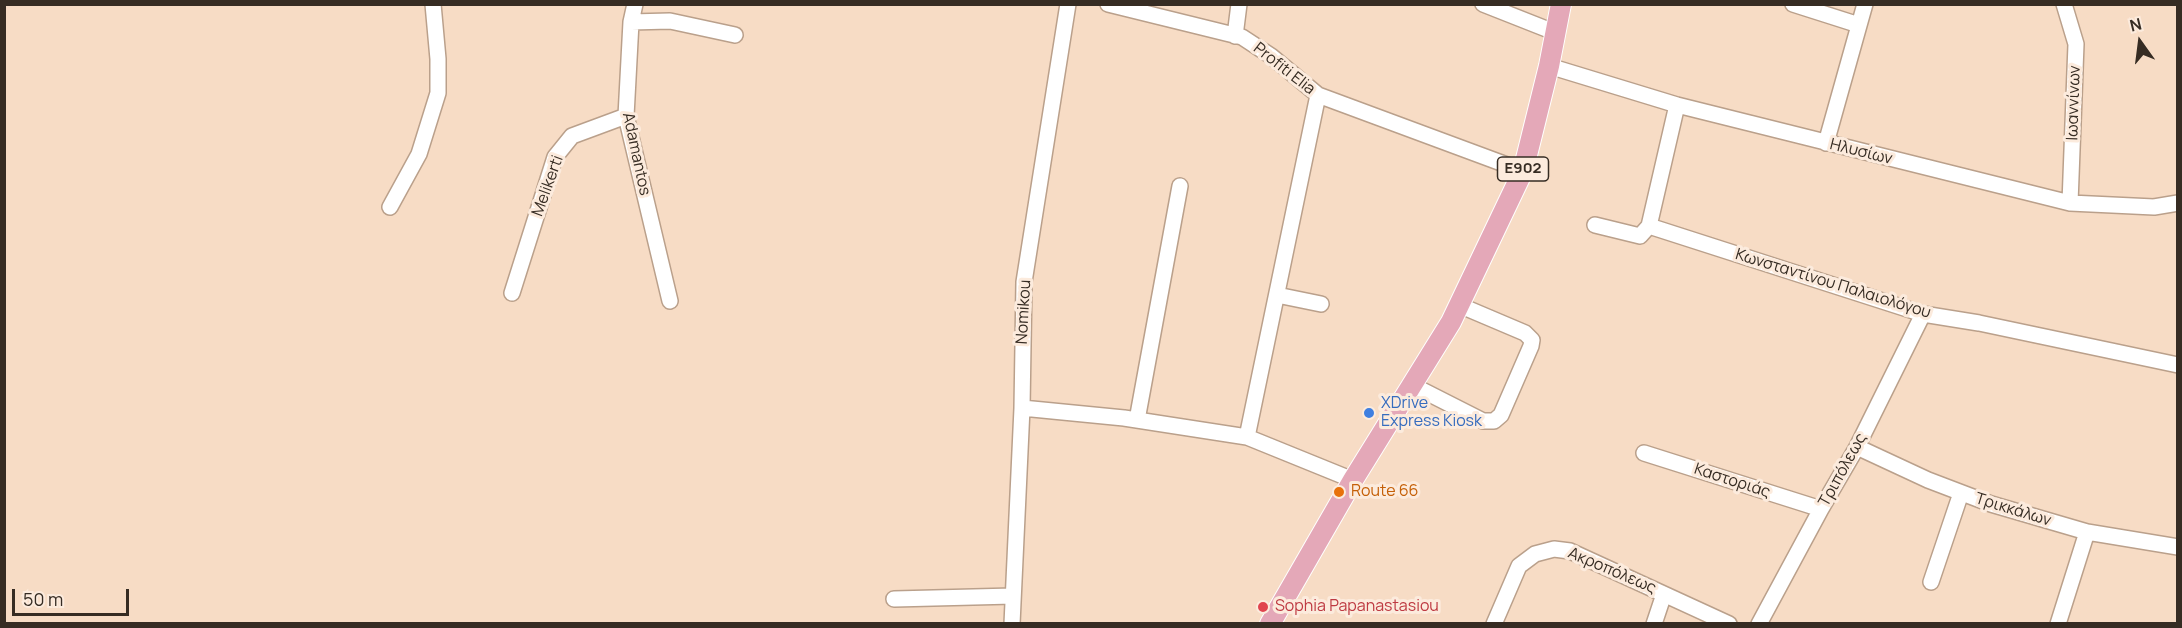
<!DOCTYPE html>
<meta charset="utf-8">
<style>
body{margin:0}
#map{position:relative;width:2182px;height:628px;overflow:hidden;background:#f7dcc5;font-family:Manrope,sans-serif}
canvas{display:block}
.frame{position:absolute;inset:0;border:6px solid #362c23;pointer-events:none}
.north{position:absolute;left:2110px;top:12px;width:60px;height:60px;-webkit-text-stroke:4px #fcebdd;paint-order:stroke;rotate:346deg;font-size:16px;font-weight:700;line-height:24px;text-align:center;color:#362c23}
.north::after{content:'';display:block;margin:auto;width:21px;height:27px;background:#362c23;clip-path:polygon(50% 0,100% 100%,50% 72%,0 100%)}
.scale{position:absolute;left:12px;top:589px;width:117px;height:27px;box-sizing:border-box;border:3px solid #362c23;border-top:0;padding-left:8px;font-size:18px;line-height:21px;white-space:nowrap;color:#362c23;-webkit-text-stroke:4px #fcebdd;paint-order:stroke}
</style>
<div id="map">
<canvas width="2182" height="628"></canvas>
<div class="frame"></div>
<div class="north">N</div>
<div class="scale">50 m</div>
</div>
<script>
const context = document.querySelector('canvas').getContext('2d');
context.lineJoin = 'round';
function shape(rows) {
  const path = new Path2D();
  for (const r of rows) {
    path.moveTo(r[0], r[1]);
    for (let i = 2; i < r.length; i += 2) path.lineTo(r[i], r[i + 1]);
  }
  return path;
}
function stroke(path, color, width, dash) {
  context.strokeStyle = color;
  context.lineWidth = width;
  context.lineCap = dash ? 'butt' : 'round';
  context.setLineDash(dash || []);
  context.stroke(path);
}
function write(font, color, halo, rows, align = 'center') {
  context.font = font + ' Manrope,sans-serif';
  context.lineWidth = 6;
  context.setLineDash([]);
  context.textBaseline = 'middle';
  context.strokeStyle = halo;
  context.fillStyle = color;
  for (const [text, x, y, turn = 0] of rows) {
    context.save();
    context.translate(x, y);
    context.rotate((+turn || 0) * Math.PI / 180);
    context.textAlign = isNaN(turn) ? turn : align;
    if (halo) context.strokeText(text, 0, 0);
    context.fillText(text, 0, 0);
    context.restore();
  }
}
const minor = shape([
 [635,4,631,22,626,116,670,301],
 [1108,4,1242,37,1271,56,1318,95,1523,171],
 [1483,4,1554,32],
 [1793,4,1859,25],
 [2064,4,2076,44,2070,203],
 [631,22,670,21,735,35],
 [1235,36,1239,4],
 [1549,66,1677,105,2070,203,2154,207,2178,203],
 [1677,105,1649,226,1923,314,1979,323,2178,365],
 [1826,143,1865,4],
 [390,207,419,154,438,93,438,59,433,4],
 [1595,225,1640,236,1649,226],
 [512,293,555,157,572,136,626,116],
 [1277,295,1321,304],
 [1412,385,1483,421,1494,421,1501,415,1531,346,1532,340,1525,333,1459,305],
 [1022,408,1124,418,1247,437,1353,480],
 [1137,420,1180,186],
 [1247,437,1318,95],
 [1857,447,1928,480,1991,504,2087,532,2178,547],
 [1644,453,1821,509],
 [1931,582,1961,493],
 [894,599,1013,596],
 [1012,624,1022,408,1024,282,1068,4],
 [1494,624,1519,566,1535,554,1554,549,1570,551,1729,624],
 [1654,624,1664,594],
 [1759,624,1821,509,1857,447,1923,314],
 [2058,624,2087,532]
]);
const major = shape([
 [1270,624,1353,480,1451,322,1523,171,1549,66,1561,4]
]);
const markers = [
 [1369,413,6,"#3f7fe0"],
 [1339,492,6,"#e8710a"],
 [1263,607,6,"#e0444e"]
];
const shields = [
 [1523,169,51]
];
const shieldNames = [
 ["E902",1523,169]
];
const streetNames = [
 ["Profiti Elia",1284,69,38],
 ["Ιωαννίνων",2074,103,-88],
 ["Ηλυσίων",1861,152,14],
 ["Adamantos",636,154,78],
 ["Melikerti",548,186,-70],
 ["Κωνσταντίνου Παλαιολόγου",1833,284,17],
 ["Nomikou",1024,312,-87],
 ["Τριπόλεως",1843,470,-61],
 ["Καστοριάς",1732,481,18],
 ["Τρικκάλων",2013,510,17],
 ["Ακροπόλεως",1612,571,23]
];
const shopNames = [
 ["XDrive",1381,404],
 ["Express Kiosk",1381,422]
];
const foodNames = [
 ["Route 66",1351,492]
];
const healthNames = [
 ["Sophia Papanastasiou",1275,607]
];
stroke(minor, '#baa08b', 18);
stroke(major, '#fff', 22);
stroke(minor, '#fff', 15);
stroke(major, '#e4a8b8', 20);
for (const [x, y, r, color] of markers) {
  const dot = new Path2D();
  dot.arc(x, y, r, 0, 2 * Math.PI);
  context.fillStyle = color;
  context.fill(dot);
  stroke(dot, '#fcebdd', 2);
}
for (const [x, y, w] of shields) {
  const box = new Path2D();
  box.roundRect(x - w / 2, y - 12, w, 24, 4.5);
  context.fillStyle = '#fcebdd';
  context.fill(box);
  stroke(box, '#362c23', 1.5);
}
write('bold 15px', '#362c23', null, shieldNames);
write('16px', '#362c23', '#fcebdd', streetNames);
write('16px', '#366cbe', '#fcebdd', shopNames, 'left');
write('16px', '#c56008', '#fcebdd', foodNames, 'left');
write('16px', '#be3a42', '#fcebdd', healthNames, 'left');
</script>
